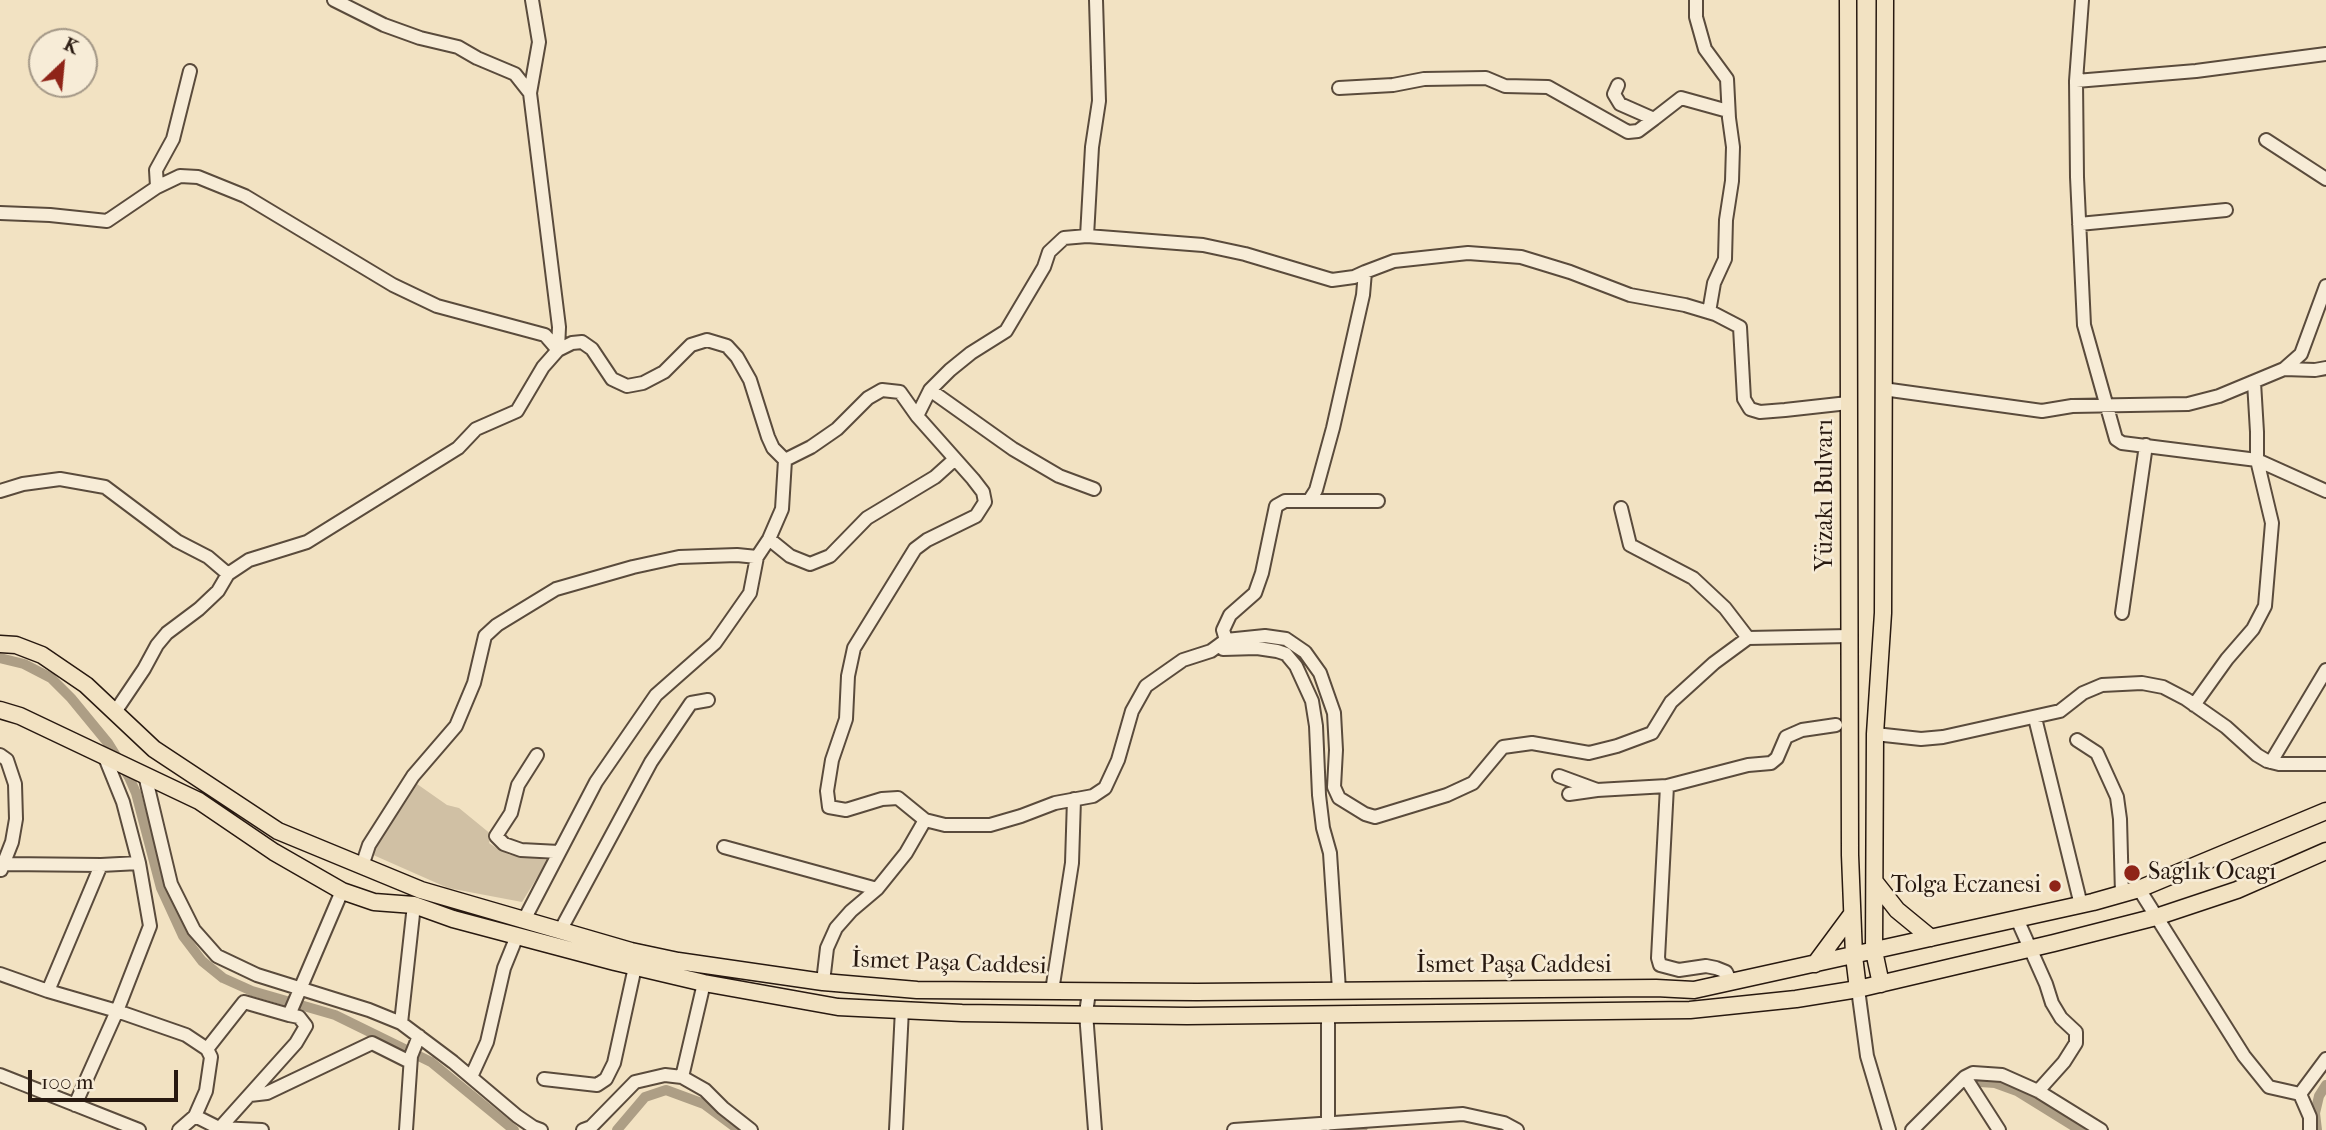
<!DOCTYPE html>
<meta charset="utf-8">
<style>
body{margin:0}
#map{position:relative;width:2326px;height:1130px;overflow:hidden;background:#f2e2c2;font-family:"IM FELL French Canon",serif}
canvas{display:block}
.north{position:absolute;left:28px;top:28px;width:70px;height:70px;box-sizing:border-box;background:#f7ecd7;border:2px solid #a49887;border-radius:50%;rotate:26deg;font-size:19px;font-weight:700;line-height:28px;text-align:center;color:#281910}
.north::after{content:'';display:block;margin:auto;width:24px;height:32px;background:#8f2418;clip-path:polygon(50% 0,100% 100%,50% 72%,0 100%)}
.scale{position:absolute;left:28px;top:1070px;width:150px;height:32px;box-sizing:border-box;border:4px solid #281910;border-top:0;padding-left:9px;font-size:21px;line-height:24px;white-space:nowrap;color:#281910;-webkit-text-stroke:5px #f7ecd7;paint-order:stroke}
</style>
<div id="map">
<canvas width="2326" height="1130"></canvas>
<div class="north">K</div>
<div class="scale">100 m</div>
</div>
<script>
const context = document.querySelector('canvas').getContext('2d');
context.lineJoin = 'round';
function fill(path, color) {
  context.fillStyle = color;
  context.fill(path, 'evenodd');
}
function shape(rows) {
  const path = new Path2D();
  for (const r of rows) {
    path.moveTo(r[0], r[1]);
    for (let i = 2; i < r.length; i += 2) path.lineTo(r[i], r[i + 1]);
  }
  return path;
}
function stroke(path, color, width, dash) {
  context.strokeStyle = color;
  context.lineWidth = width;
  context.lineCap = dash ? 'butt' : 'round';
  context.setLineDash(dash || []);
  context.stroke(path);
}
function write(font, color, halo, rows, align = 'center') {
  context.font = font + ' "IM FELL French Canon",serif';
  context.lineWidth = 5;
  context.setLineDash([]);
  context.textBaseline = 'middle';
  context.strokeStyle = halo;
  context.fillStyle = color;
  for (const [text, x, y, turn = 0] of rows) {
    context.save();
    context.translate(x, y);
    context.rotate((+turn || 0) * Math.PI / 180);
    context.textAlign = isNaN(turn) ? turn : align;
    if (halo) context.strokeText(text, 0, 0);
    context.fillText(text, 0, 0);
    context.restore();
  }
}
const green = shape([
 [417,784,447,805,459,808,492,835,489,843,498,849,510,855,548,860,522,902,448,888,371,854,382,832]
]);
const canal = shape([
 [0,658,24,664,51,678,71,698,108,743,129,777,136,793,161,888,183,936,202,961,223,978,252,991,335,1015,431,1062,514,1130],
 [1980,1082,1995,1083,2017,1091,2080,1130],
 [617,1130,645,1097,666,1090,704,1104,739,1130],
 [1331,1130,1363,1127],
 [2317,1130,2315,1113,2319,1096,2326,1085]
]);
const minor = shape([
 [334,0,384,25,420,38,458,47,477,58,515,74,530,93,559,327,558,350],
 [1696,0,1696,17,1705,49,1727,79,1729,118,1733,147,1732,181,1726,220,1725,259,1714,283,1709,312],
 [2082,0,2076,81,2077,177,2084,325,2116,439,2122,443,2257,460,2326,491],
 [2076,81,2196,71,2326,54],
 [1618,85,1614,94,1620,104,1654,119,1681,98,1728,111],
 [1339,88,1393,85,1424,79,1486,78,1505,86,1548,87,1628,132,1638,131,1654,119],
 [530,93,539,42,532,0],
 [2266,140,2326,179],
 [157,187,156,170,173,139,190,71],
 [0,213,50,215,107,221,157,187,180,176,198,177,245,196,393,285,437,306,545,335,558,350],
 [2079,224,2226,210],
 [1087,236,1203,245,1245,254,1332,280,1354,277,1365,272],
 [2284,369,2315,370,2326,368],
 [1883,389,2042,411,2072,406,2188,404,2219,396,2284,369,2301,354,2326,286],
 [930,390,1013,449,1059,476,1094,489],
 [917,416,930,390,950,370,971,353,1006,331,1044,267,1049,252,1064,238,1087,236,1092,147,1099,101,1096,0],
 [785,460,811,447,837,429,868,398,882,390,900,392,917,416,973,479,983,492,985,502,976,516,927,540,915,549,854,648,848,676,846,719,832,760,827,791,829,807,846,810,882,799,898,798,925,820,945,825,990,825,1021,816,1055,803,1093,796,1105,788,1118,760,1132,711,1146,686,1183,660,1211,651,1226,640,1265,636,1286,639,1305,652,1320,673,1334,713,1336,750,1334,787,1339,798,1365,814,1375,817,1447,795,1473,783,1503,747,1532,743,1589,753,1617,746,1652,733,1671,702,1714,663,1748,638,1849,636],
 [0,491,23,484,60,479,105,487,177,541,208,557,228,574],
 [1309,501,1316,490,1333,428,1363,295,1365,272,1394,261,1468,253,1521,257,1570,272,1630,295,1685,305,1715,314,1740,327,1744,399,1750,409,1760,412,1785,410,1848,403],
 [1621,508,1630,545,1693,578,1725,608,1748,638],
 [769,539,790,556,810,564,830,556,867,518,935,477,955,459],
 [2122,613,2146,445],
 [1226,640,1223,630,1230,615,1255,593,1262,573,1276,506,1285,501,1378,501],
 [1223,649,1257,648,1277,651,1286,654,1296,666,1312,701,1316,726,1319,795,1323,828,1330,853,1339,990],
 [2194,705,2227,659,2253,629,2265,606,2272,523,2257,460,2257,432,2254,382],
 [115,712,144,669,157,645,167,633,199,609,218,591,228,574,249,560,307,542,458,448,476,429,517,411,543,367,558,350,572,343,582,342,592,349,612,379,627,386,643,383,664,372,691,345,707,340,727,346,737,357,750,380,768,437,773,448,785,460,782,509,769,539,757,557,750,593,715,643,656,695,596,782,524,920],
 [2035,718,2081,905],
 [1875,734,1921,739,1943,737,2060,711,2083,693,2102,685,2142,683,2163,687,2186,699,2226,727,2257,755,2267,761,2279,764,2326,764],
 [2077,740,2097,753,2117,797,2120,819,2122,894],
 [0,755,7,760,15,784,16,819,12,842,1,870],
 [104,755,123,802,139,863,150,926,117,1011,186,1035,207,1049,211,1057,206,1091,195,1116,179,1130],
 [537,755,518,785,511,813,496,836,504,844,521,850,559,852],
 [2271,762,2326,670],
 [145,775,171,884,194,930,217,956,257,975,369,1010,401,1023,453,1062,517,1116,533,1127,541,1130],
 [1559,776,1597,790,1667,786,1658,958,1660,965,1679,970,1706,966,1716,968,1726,972,1731,982],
 [1667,786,1748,765,1771,763,1777,758,1786,737,1802,730,1836,725],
 [1569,794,1597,790],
 [724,847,877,889],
 [5,864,101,865,139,863],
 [362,866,369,845,413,776,456,726,474,683,485,636,497,625,556,589,633,567,679,557,737,555,757,557],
 [2139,889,2244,1056,2269,1087,2300,1094],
 [2017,919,2046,984,2052,1003,2061,1018,2076,1032,2076,1043,2064,1062,2038,1091],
 [560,931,651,762,691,703,708,700],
 [0,974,48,991,117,1011,75,1105],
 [823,982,827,948,836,928,851,911,877,889,906,853,925,820],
 [1858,989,1867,1056,1889,1130],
 [48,991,101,865],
 [1052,991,1072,863,1074,799],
 [1089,992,1086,1013,1095,1130],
 [1328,1014,1328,1124],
 [401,1023,414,905],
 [207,1049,244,1002,289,1015],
 [0,1075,139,1130],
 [471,1077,487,1042,504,968,517,936],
 [682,1077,704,983],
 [1965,1077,1999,1130],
 [544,1079,597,1085,606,1079,614,1063,635,967],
 [250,1095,267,1093,372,1043,410,1062],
 [195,1116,219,1128,262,1130],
 [218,1130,296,1043,306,1026,299,1017,289,1015,342,891],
 [406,1130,411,1056,419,1036],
 [583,1130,591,1127,635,1082,665,1075,682,1077,705,1090,723,1108,751,1130],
 [896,1130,902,1009],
 [1234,1130,1463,1114,1504,1123,1517,1130],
 [1912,1130,1965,1077,1973,1073,2002,1075,2038,1091,2101,1130],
 [2310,1130,2310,1117,2300,1094,2326,1059]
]);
const major = shape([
 [1848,0,1850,855,1854,956,1858,989],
 [0,644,16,645,42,655,86,685,154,749,278,831,421,890,631,951,678,961,823,982,917,990,1197,992,1656,988,1694,990,2093,902,2139,889,2326,811],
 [0,710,20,716,199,801,274,852,342,891,374,902,414,905,453,919,615,962,704,983,838,1007,962,1013,1187,1016,1690,1010,1796,999,1858,989,2054,943,2156,917,2237,890,2326,851],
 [1875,882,1897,910,1931,938],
 [1815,964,1852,914],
 [1881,984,1874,951,1875,734,1883,613,1885,0]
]);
const markers = [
 [2132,873,9,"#8f2418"],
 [2055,886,7,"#8f2418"]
];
const streetNames = [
 ["Yüzakı Bulvarı",1826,495,-90],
 ["İsmet Paşa Caddesi",949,964,2],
 ["İsmet Paşa Caddesi",1514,966]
];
const poiNames = [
 ["Saglık Ocagı",2148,873],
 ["Tolga Eczanesi",2041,886,"right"]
];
fill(green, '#d0c0a4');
stroke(canal, '#ad9e85', 10);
stroke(minor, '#5a4b3c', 16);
stroke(major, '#281910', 19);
stroke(minor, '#f7ecd7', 12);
stroke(major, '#f2e2c2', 16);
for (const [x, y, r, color] of markers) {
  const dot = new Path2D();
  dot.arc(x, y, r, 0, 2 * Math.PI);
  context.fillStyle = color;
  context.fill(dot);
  stroke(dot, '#f7ecd7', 2.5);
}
write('24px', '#281910', '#f7ecd7', streetNames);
write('24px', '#281910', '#f7ecd7', poiNames, 'left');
</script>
